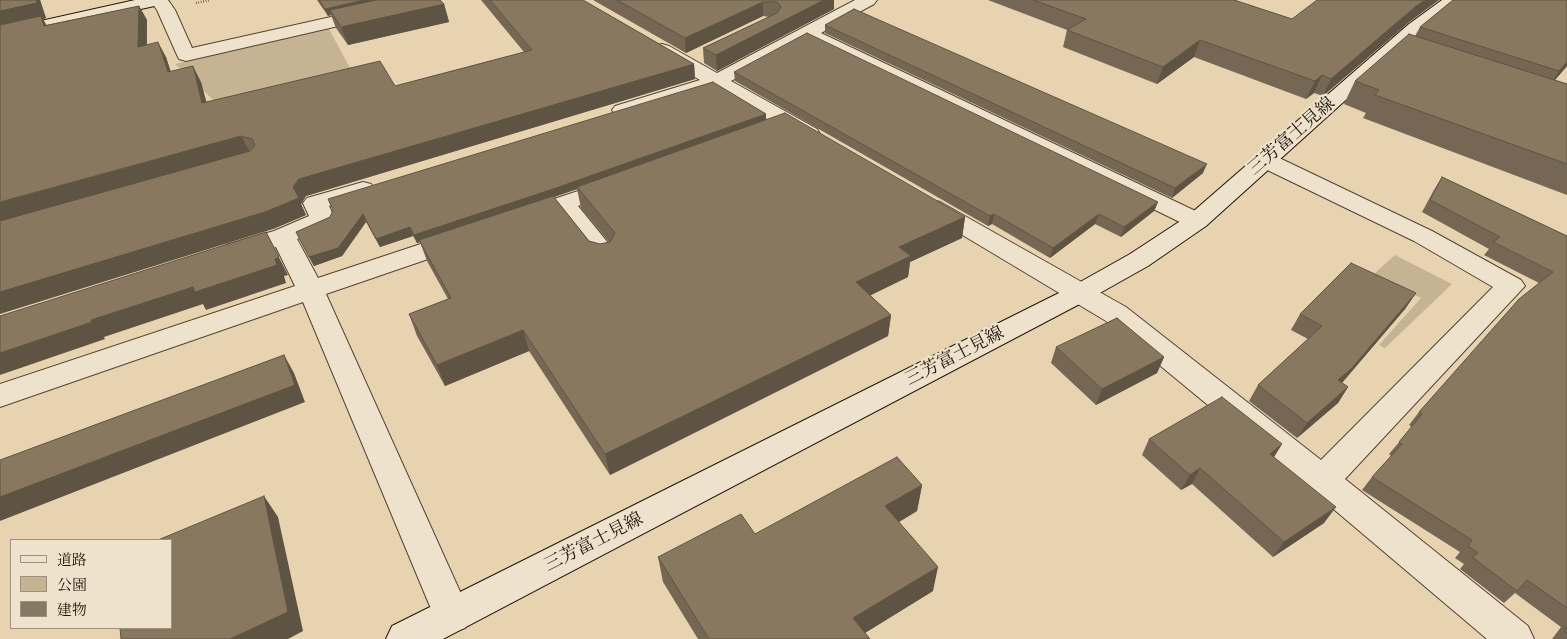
<!DOCTYPE html>
<meta charset="utf-8">
<style>
body{margin:0}
#map{position:relative;width:1567px;height:639px;overflow:hidden;background:#e7d3b0;font-family:Cardo,"Noto Serif JP",serif}
canvas{display:block}
.legend{position:absolute;left:10px;top:539px;width:162px;height:90px;box-sizing:border-box;background:#efe2cc;border:1px solid #9d907e;margin:0;padding:6px 9px;list-style:none;font-size:15px;color:#21150a}
.legend li{display:flex;align-items:center;gap:10px;height:25px}
.legend b{width:25px;border:1px solid #9d907e}
</style>
<div id="map">
<canvas width="1567" height="639"></canvas>
<ul class="legend">
<li><b style="height:6px;background:#efe2cc"></b>道路</li>
<li><b style="height:14px;background:#c5b394"></b>公園</li>
<li><b style="height:14px;background:#887860"></b>建物</li>
</ul>
</div>
<script>
const context = document.querySelector('canvas').getContext('2d');
context.lineJoin = 'round';
function fill(path, color) {
  context.fillStyle = color;
  context.fill(path, 'evenodd');
}
function shape(rows) {
  const path = new Path2D();
  for (const r of rows) {
    path.moveTo(r[0], r[1]);
    for (let i = 2; i < r.length; i += 2) path.lineTo(r[i], r[i + 1]);
  }
  return path;
}
function stroke(path, color, width, dash) {
  context.strokeStyle = color;
  context.lineWidth = width;
  context.lineCap = dash ? 'butt' : 'round';
  context.setLineDash(dash || []);
  context.stroke(path);
}
function write(font, color, halo, rows, align = 'center') {
  context.font = font + ' Cardo,"Noto Serif JP",serif';
  context.lineWidth = 4.5;
  context.setLineDash([]);
  context.textBaseline = 'middle';
  context.strokeStyle = halo;
  context.fillStyle = color;
  for (const [text, x, y, turn = 0] of rows) {
    context.save();
    context.translate(x, y);
    context.rotate((+turn || 0) * Math.PI / 180);
    context.textAlign = isNaN(turn) ? turn : align;
    if (halo) context.strokeText(text, 0, 0);
    context.fillText(text, 0, 0);
    context.restore();
  }
}
const green = shape([
 [329,29,356,79,226,112,175,64],
 [1395,255,1452,284,1385,348,1379,345,1421,298,1374,274]
]);
const path = shape([
 [196,3,210,0]
]);
const street = shape([
 [150,0,168,0,175,10,192,48,407,0,439,0,436,4,430,5,186,61,179,59,177,55,157,10,150,0],
 [855,0,877,0,874,4,821,33,1206,216,1209,221,1206,226,1197,228,1188,226,807,40,731,81,817,129,820,134,817,139,809,140,801,139,714,88,622,116,615,114,612,110,615,106,700,80,655,54,653,50,655,46,662,44,669,46,717,73,855,0],
 [1265,153,1273,155,1432,231,1521,280,1525,286,1345,479,1528,626,1534,639,1487,639,1311,490,1106,321,924,212,920,207,924,202,932,200,940,202,1126,307,1321,460,1493,287,1414,241,1257,165,1254,160,1257,155,1265,153],
 [614,179,622,181,626,186,622,191,578,206,613,249,617,255,613,261,604,263,595,261,558,213,524,224,515,222,512,217,515,212,614,179],
 [363,182,371,184,375,189,371,194,329,206,335,219,332,224,297,239,318,278,460,231,469,233,472,239,469,245,326,294,471,616,465,628,452,633,439,628,303,302,0,407,0,384,295,286,276,247,235,259,226,257,222,251,226,245,274,231,309,216,303,203,307,198,363,182]
]);
const secondary = shape([
 [135,0,168,0,165,4,159,5,0,40,0,30,135,0],
 [1442,0,1462,0,1421,32,1206,226,1148,266,1091,298,443,639,386,639,392,626,1073,286,1130,254,1188,216,1409,24,1442,0]
]);
const wall = shape([
 [0,0,40,0,46,18,43,19,46,25,139,6,147,20,147,45,166,57,170,71,201,82,206,102,395,86,524,52,481,0,583,0,694,64,695,79,306,196,301,204,306,215,273,229],
 [317,0,440,0,444,4,449,22,348,45,336,28,331,15,328,16],
 [593,0,834,0,834,9,717,71,704,63,703,48,769,17,763,16,686,53],
 [988,0,1234,0,1292,19,1408,23,1323,96,1314,93,1306,99,1194,57,1157,84,1063,47,1067,30],
 [1567,0,1567,66,1555,80,1567,84,1567,195,1363,118,1366,113,1344,104,1355,81,1415,36,1420,27],
 [825,25,1203,173,1172,198,825,33],
 [734,72,1158,202,1154,211,1121,237,1095,224,1050,258,992,224,988,226,735,81],
 [766,120,965,217,962,238,910,262,908,277,870,295,891,315,888,336,610,475,529,351,445,386,417,336,409,314,448,299,427,261,420,242,417,243,413,236,380,247,366,222,342,256,314,266,300,240,330,217],
 [577,189,581,208,609,242,600,244,589,241,554,197],
 [1442,177,1567,236,1567,639,1552,639,1561,627,1515,593,1504,603,1460,569,1464,564,1455,558,1460,552,1362,490,1372,477,1391,456,1389,454,1412,427,1409,425,1419,412,1539,283,1484,255,1489,249,1422,212,1434,190],
 [1416,293,1405,309,1342,383,1348,387,1338,403,1297,438,1249,401,1258,385,1308,339,1291,330,1300,314],
 [1056,347,1164,357,1157,373,1096,405,1051,363],
 [1149,439,1282,444,1274,457,1324,523,1273,557,1192,484,1181,490,1142,455],
 [922,485,917,511,899,522,933,591,865,633,870,639,698,639,663,582,658,557,755,534]
]);
const shadedWall = shape([
 [36,0,40,0,46,18,43,19,50,31,44,26,0,28,0,11],
 [364,0,398,0,330,10,331,15,328,16,325,9],
 [822,0,834,0,834,9,717,71,716,55],
 [1425,0,1439,0,1408,23,1323,96,1331,79,1416,6],
 [763,2,763,16,686,53,685,38],
 [444,4,449,22,348,45,341,27],
 [139,6,147,20,146,62,138,47],
 [1200,40,1194,57,1157,84,1163,67],
 [158,42,166,57,176,87,168,72],
 [1567,62,1567,66,1548,88,1559,71],
 [694,64,695,79,306,196,301,204,306,215,273,229,0,314,0,292,293,187,299,179],
 [193,66,201,82,211,119,202,103],
 [1322,75,1314,93,1306,99,1315,81],
 [766,114,766,122,577,187,577,189,554,197,417,243,414,235],
 [241,136,250,152,0,222,0,202],
 [1207,164,1203,173,1172,198,1175,188],
 [1158,202,1154,211,1121,237,1124,227],
 [363,214,366,222,342,256,314,266,309,257],
 [994,214,992,224,988,226,990,216],
 [1099,214,1095,224,1050,258,1053,248],
 [965,217,962,238,910,262,908,277,855,303,856,282,899,247],
 [410,227,413,236,380,247,376,239],
 [266,232,288,275,284,276,286,283,206,310,203,304,104,337,105,339,0,375,0,353,91,320],
 [1416,293,1405,309,1340,385,1338,380],
 [891,315,888,336,610,475,605,454],
 [523,330,529,351,445,386,437,365],
 [284,355,294,373,305,402,0,521,0,497],
 [1164,357,1157,373,1096,405,1102,389],
 [1348,387,1338,403,1297,438,1307,423],
 [1282,444,1272,460,1270,454],
 [1200,468,1192,484,1181,490,1190,475],
 [922,485,917,511,882,532,885,506],
 [264,496,278,517,303,631,288,639,230,639],
 [1336,507,1324,523,1273,557,1284,542],
 [938,567,933,591,855,639,853,618]
]);
const building = shape([
 [0,0,36,0,37,3,0,11,0,0],
 [319,0,364,0,325,9,319,0],
 [376,0,440,0,444,4,341,27,330,10,376,0],
 [490,0,583,0,694,64,299,179,293,187,299,198,265,212,0,292,0,221,250,151,255,145,252,139,241,136,0,202,0,25,41,16,44,26,139,6,138,47,158,42,168,72,193,66,202,103,380,61,395,86,532,50,490,0],
 [617,0,824,0,716,55,703,48,777,13,781,7,777,2,763,2,685,38,617,0],
 [1033,0,1234,0,1292,19,1317,0,1425,0,1416,6,1331,79,1322,75,1315,81,1200,40,1163,67,1067,30,1086,19,1033,0],
 [1453,0,1567,0,1567,62,1559,71,1420,27,1453,0],
 [854,9,1207,164,1175,188,825,25,854,9],
 [807,33,1158,202,1124,227,1099,214,1053,248,994,214,990,216,734,72,807,33],
 [1409,34,1567,84,1567,164,1375,95,1379,90,1355,81,1409,34],
 [713,82,766,114,553,189,414,235,410,227,376,239,363,214,338,248,309,257,296,232,330,217,333,210,328,199,713,82],
 [785,113,965,217,899,247,911,256,856,282,891,315,605,454,523,330,437,365,409,314,451,298,419,240,553,196,589,241,600,244,610,242,615,233,577,187,785,113],
 [1442,177,1567,236,1567,608,1527,580,1517,591,1472,557,1478,553,1468,546,1472,540,1372,477,1402,444,1399,442,1422,414,1419,412,1519,299,1553,272,1493,242,1500,237,1430,200,1442,177],
 [266,232,279,257,275,259,277,265,195,292,193,287,91,320,92,322,0,353,0,316,266,232],
 [1351,263,1416,293,1351,369,1338,380,1348,387,1307,423,1258,385,1322,326,1300,314,1351,263],
 [1117,318,1164,357,1102,389,1056,347,1117,318],
 [284,355,295,385,0,497,0,460,284,355],
 [1222,397,1282,444,1270,454,1336,507,1284,542,1200,468,1190,475,1149,439,1222,397],
 [897,457,922,485,885,506,938,567,853,618,870,639,709,639,658,557,741,514,755,534,897,457],
 [264,496,288,612,230,639,121,639,120,628,171,628,171,540,158,540,264,496],
 [1567,627,1567,633,1564,631,1567,627]
]);
const streetNames = [
 ["三芳富士見線",1292,137,-41],
 ["三芳富士見線",955,357,-27],
 ["三芳富士見線",594,543,-27]
];
fill(green, '#c5b394');
stroke(street, '#524434', 2);
stroke(secondary, '#21150a', 2);
stroke(path, '#21150a', 2.5, [0.5, 2]);
fill(street, '#efe2cc');
fill(secondary, '#efe2cc');
fill(wall, '#756753');
fill(shadedWall, '#5f5443');
fill(building, '#887860');
stroke(building, '#5f5443', 1);
write('18px', '#21150a', '#efe2cc', streetNames);
</script>
